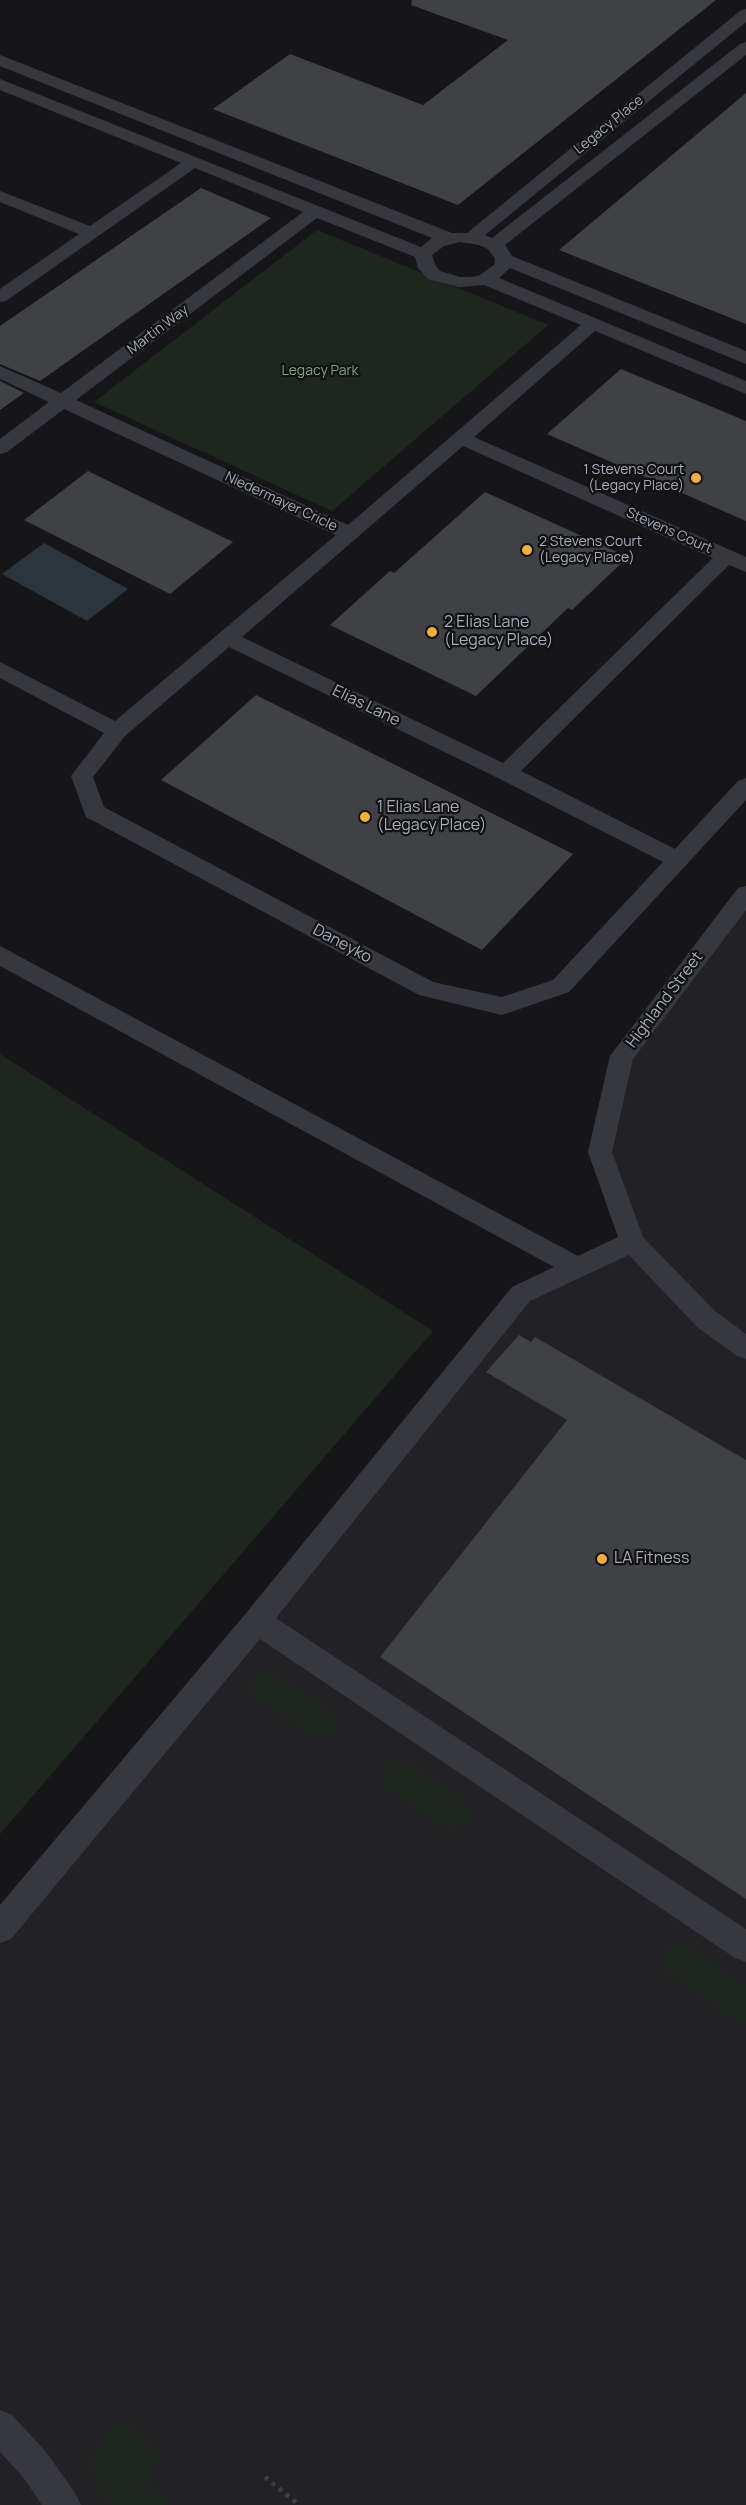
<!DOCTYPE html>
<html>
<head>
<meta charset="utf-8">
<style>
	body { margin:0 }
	canvas { display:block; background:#161618 }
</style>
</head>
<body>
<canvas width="746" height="2505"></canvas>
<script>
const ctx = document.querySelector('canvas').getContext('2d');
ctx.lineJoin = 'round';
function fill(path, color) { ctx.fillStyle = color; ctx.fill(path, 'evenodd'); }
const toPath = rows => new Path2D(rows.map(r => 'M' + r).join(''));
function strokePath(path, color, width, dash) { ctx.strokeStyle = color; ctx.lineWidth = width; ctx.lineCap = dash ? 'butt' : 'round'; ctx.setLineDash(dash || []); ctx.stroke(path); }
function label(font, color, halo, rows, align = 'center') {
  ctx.font = font + ' Manrope,sans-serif'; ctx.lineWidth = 4.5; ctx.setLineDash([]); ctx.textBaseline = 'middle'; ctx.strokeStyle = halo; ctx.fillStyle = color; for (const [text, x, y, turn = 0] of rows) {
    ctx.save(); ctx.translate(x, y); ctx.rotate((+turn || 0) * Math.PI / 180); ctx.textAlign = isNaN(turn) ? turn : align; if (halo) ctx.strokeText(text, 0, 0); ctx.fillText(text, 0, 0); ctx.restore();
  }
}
fill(toPath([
	[746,894,746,2505,0,2505,0,1928,521,1294,632,1242,600,1152,622,1056]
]), '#222225');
fill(toPath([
	[317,230,548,325,332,511,94,402],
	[0,1054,433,1331,0,1834],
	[264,1672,276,1673,330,1710,337,1720,334,1730,323,1737,312,1736,258,1698,253,1694,253,1684,256,1678],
	[394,1760,406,1762,463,1800,470,1810,467,1821,457,1828,445,1827,388,1788,384,1783,383,1773,385,1767],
	[680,1943,686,1945,746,1987,746,2023,737,2021,664,1969,665,1952,674,1944],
	[122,2425,133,2429,160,2454,144,2480,169,2505,112,2505,98,2487,92,2468,95,2449,111,2427]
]), '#1e261f');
fill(toPath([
	[44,543,128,589,87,621,2,574]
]), '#2c353c');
fill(toPath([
	[412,0,716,0,458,205,213,109,290,54,423,105,508,40,411,5],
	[746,93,746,324,559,250],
	[201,188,271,218,40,381,0,364,0,326],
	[621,369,746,421,746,521,547,434],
	[0,381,24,393,0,410],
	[88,471,233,542,170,594,24,520],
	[485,492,628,557,572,610,568,608,476,696,330,625,390,571,394,573],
	[256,695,573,854,482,950,161,780],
	[519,1335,531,1342,535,1337,746,1460,746,1899,380,1657,567,1420,486,1372]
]), '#404145');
strokePath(toPath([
	[265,2477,299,2505]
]), '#3d3f44', 4.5, [4, 5]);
fill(toPath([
	[746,9,746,22,485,235,492,238,740,44,746,42,746,55,505,245,512,256,746,351,746,364,510,268,499,278,746,381,746,394,595,331,474,437,746,557,746,572,729,565,521,771,675,849,738,781,746,778,746,800,569,992,502,1015,419,995,86,817,71,776,104,733,0,678,0,662,115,721,336,535,64,409,7,452,0,454,0,439,49,402,0,379,0,366,61,393,303,212,195,168,6,301,0,302,0,289,79,234,0,202,0,191,90,226,181,163,0,90,0,79,421,247,432,238,0,66,0,55,452,233,467,233,740,11,746,9],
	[317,218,415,257,418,268,428,279,459,287,484,285,581,325,348,525,76,400,317,218],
	[460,242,479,245,488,249,495,259,494,265,480,275,473,277,460,277,440,271,436,266,432,255,444,246,460,242],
	[463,446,713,558,503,763,242,637,463,446],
	[229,647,498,778,663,862,553,980,502,997,433,982,104,807,93,777,125,736,229,647],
	[746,886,746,910,633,1059,612,1152,643,1237,715,1311,746,1334,746,1359,737,1356,697,1327,629,1255,530,1301,276,1618,746,1929,746,1962,735,1958,260,1639,11,1939,0,1943,0,1905,247,1612,512,1287,554,1267,0,966,0,946,578,1256,618,1237,588,1152,610,1056,738,888,746,886],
	[0,2410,12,2415,47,2453,75,2493,81,2505,42,2505,23,2477,0,2452,0,2410]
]), '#37383d');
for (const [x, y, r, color] of [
	[696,478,6,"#f2b134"],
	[527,550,6,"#f2b134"],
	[432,632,6,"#f2b134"],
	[365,817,6,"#f2b134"],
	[602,1559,6,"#f2b134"]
]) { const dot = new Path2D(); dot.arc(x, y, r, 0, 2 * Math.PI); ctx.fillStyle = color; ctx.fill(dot); strokePath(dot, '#111113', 2); }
label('14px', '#a8adb8', '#111113', [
	["Legacy Place",609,125,-39],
	["Martin Way",158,330,-37],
	["Niedermayer Cricle",281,502,25],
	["Stevens Court",669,531,24]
]);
label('14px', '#7fa381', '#111113', [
	["Legacy Park",320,371]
]);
label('14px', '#a8adb8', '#111113', [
	["1 Stevens Court",684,470],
	["(Legacy Place)",684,486],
	["2 Stevens Court",539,542,"left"],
	["(Legacy Place)",539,558,"left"]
], 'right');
label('16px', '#a8adb8', '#111113', [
	["2 Elias Lane",444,623],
	["(Legacy Place)",444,641],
	["1 Elias Lane",377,808],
	["(Legacy Place)",377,826],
	["LA Fitness",614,1559]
], 'left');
label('16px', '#a8adb8', '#111113', [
	["Elias Lane",366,706,26],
	["Daneyko",342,944,28],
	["Highland Street",665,1000,-53]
]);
</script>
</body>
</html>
